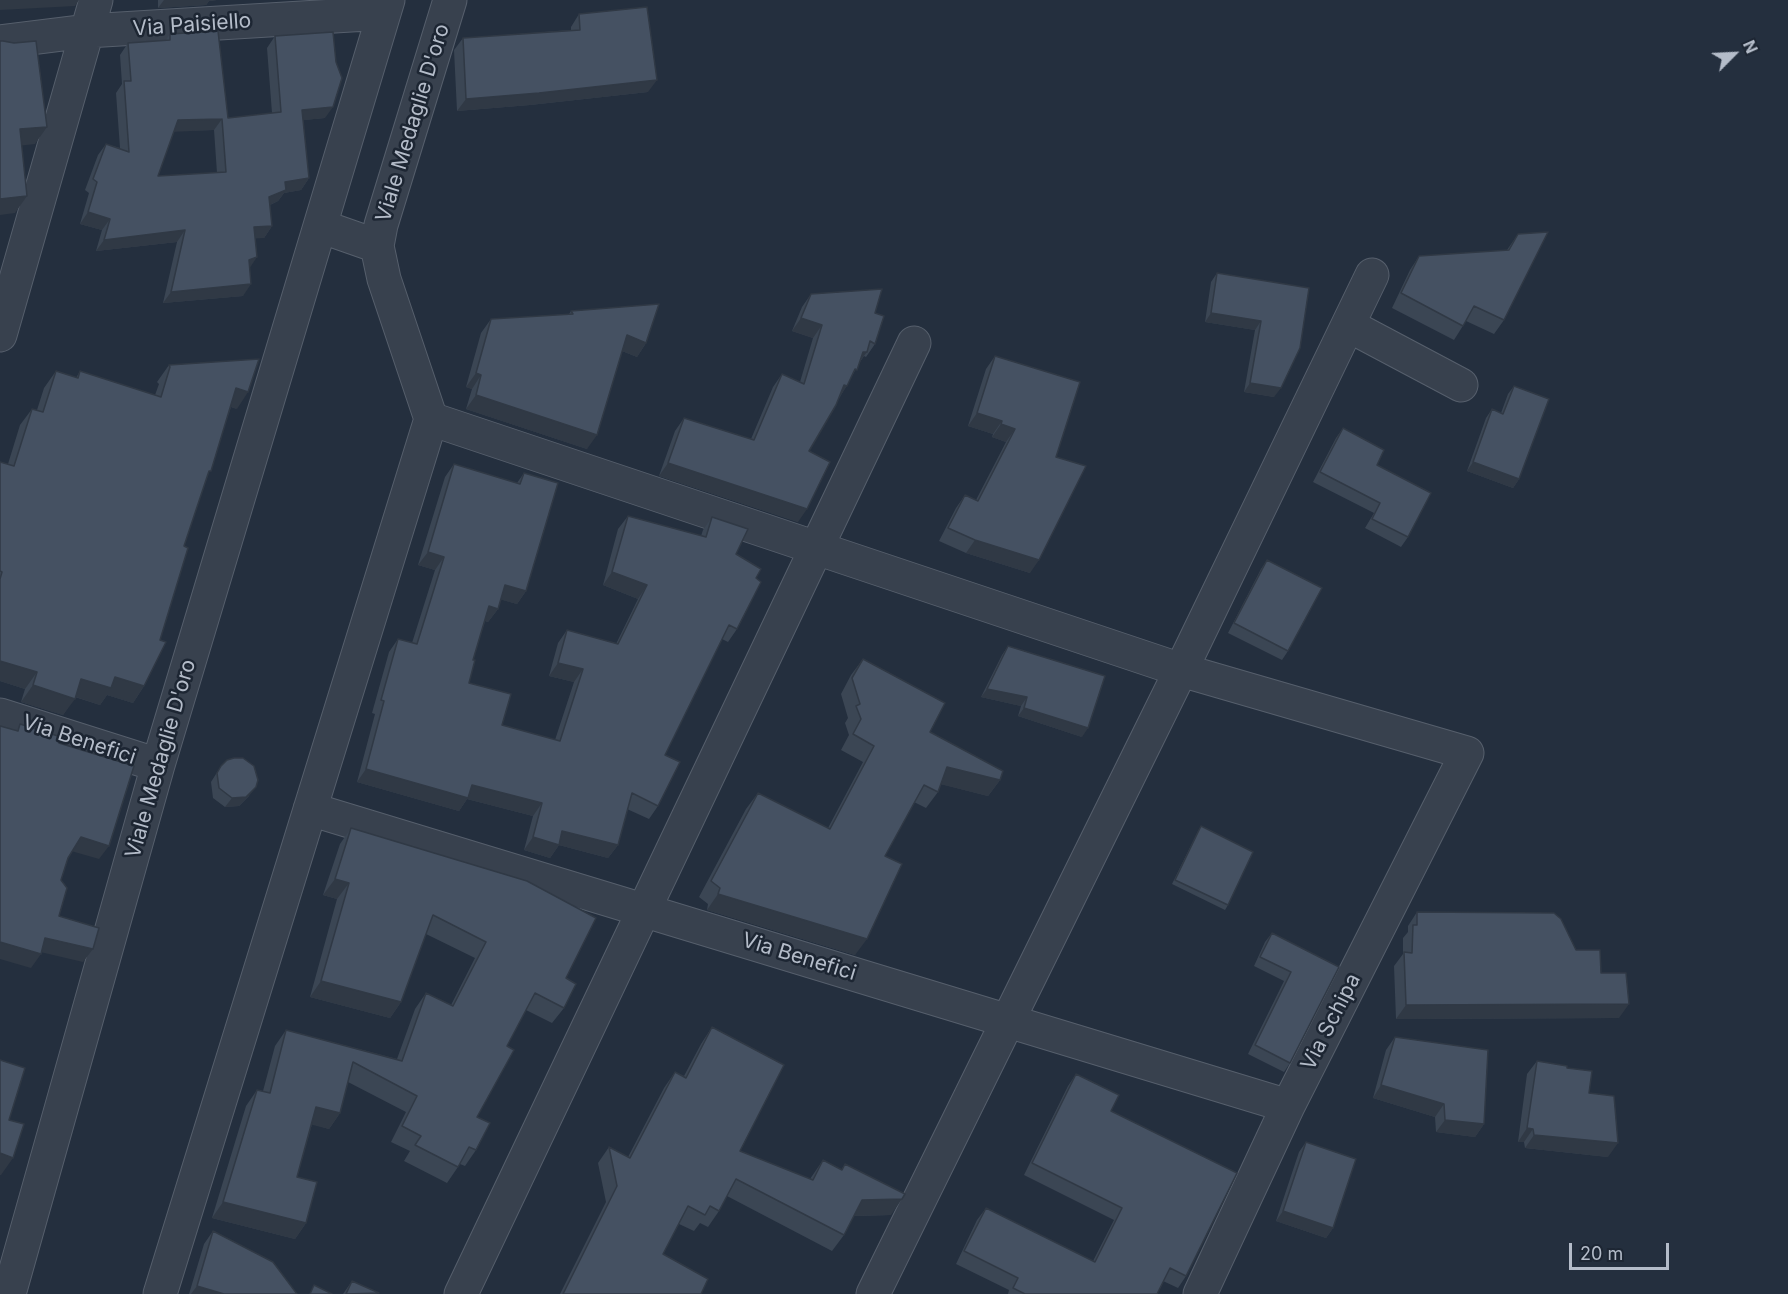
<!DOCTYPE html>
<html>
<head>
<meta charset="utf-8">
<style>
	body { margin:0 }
	#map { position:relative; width:1788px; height:1294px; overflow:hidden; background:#242f3e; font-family:Inter,sans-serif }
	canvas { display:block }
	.north { position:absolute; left:1704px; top:24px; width:60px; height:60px; -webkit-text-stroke:4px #1d2633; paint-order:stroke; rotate:66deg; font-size:16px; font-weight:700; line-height:24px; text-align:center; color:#b4bcc9 }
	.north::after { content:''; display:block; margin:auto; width:21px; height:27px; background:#b4bcc9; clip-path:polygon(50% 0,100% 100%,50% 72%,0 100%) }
	.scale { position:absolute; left:1569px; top:1243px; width:100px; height:27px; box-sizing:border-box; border:3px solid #b4bcc9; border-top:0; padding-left:8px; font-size:18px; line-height:21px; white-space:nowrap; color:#b4bcc9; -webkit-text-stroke:4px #1d2633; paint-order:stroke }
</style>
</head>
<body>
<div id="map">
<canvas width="1788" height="1294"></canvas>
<div class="north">N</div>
<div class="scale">20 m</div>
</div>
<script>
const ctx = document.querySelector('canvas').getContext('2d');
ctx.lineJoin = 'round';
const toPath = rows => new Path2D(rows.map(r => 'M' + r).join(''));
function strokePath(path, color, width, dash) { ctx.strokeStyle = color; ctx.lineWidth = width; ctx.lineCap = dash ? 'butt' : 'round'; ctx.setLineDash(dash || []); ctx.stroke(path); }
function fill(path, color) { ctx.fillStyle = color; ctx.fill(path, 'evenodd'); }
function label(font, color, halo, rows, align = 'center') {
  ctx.font = font + ' Inter,sans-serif'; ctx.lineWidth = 5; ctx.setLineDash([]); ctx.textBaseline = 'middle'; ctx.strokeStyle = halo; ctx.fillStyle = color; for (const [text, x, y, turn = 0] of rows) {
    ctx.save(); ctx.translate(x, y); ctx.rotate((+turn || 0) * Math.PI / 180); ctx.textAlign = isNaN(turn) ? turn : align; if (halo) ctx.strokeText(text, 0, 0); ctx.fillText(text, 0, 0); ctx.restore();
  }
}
const minor = toPath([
	[0,42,87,31,384,13],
	[377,246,320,226,388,0],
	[1348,325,1461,385],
	[0,335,96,0],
	[431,419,1181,670,1467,753,1288,1106,1200,1294],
	[0,715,158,765],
	[310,809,1288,1106],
	[9,1294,158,765,320,226],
	[160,1294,431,419,384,279,377,246,381,225,450,0],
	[461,1294,914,343],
	[873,1294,1181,670,1372,275]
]);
strokePath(minor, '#565f6c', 35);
strokePath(minor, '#38414e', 33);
fill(toPath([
	[158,0,217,0,209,1,206,5,158,8],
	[579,14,648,92,530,105,457,111,454,50,463,38,571,30,571,27],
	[170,34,228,118,272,113,267,48,275,36,325,118,303,120,309,178,301,190,284,193,278,201,270,205,272,226,264,238,255,238,243,296,163,303,177,242,96,251,102,230,80,224,89,193,85,190,98,155,106,144,120,148,116,93,122,84,120,55,128,43,165,41],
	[214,130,217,173,158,176,174,131],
	[1518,234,1504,320,1494,334,1466,321,1454,340,1392,308,1410,270,1419,256,1507,250],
	[1217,273,1309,288,1274,397,1244,392,1255,330,1205,322,1211,282],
	[811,294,875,313,875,344,866,357,864,356,860,362,809,451,798,522,659,476,675,431,684,418,751,439,773,387,782,374,800,382,813,338,792,331,802,307],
	[571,311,646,343,637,357,622,351,587,449,466,409,472,389,466,387,481,333,491,319,569,314],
	[995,356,1056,457,1030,573,966,553,939,541,956,508,965,495,976,500,1006,442,992,437,993,434,968,426,986,369],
	[169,365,237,409,231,407,207,478,184,546,144,686,133,703,107,695,100,705,75,697,63,715,21,702,25,689,0,681,0,462,8,464,20,425,32,409,37,410,44,388,56,371,76,378,80,371,155,395,159,384,157,382],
	[1514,386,1519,479,1513,488,1467,471,1486,418,1492,409,1501,413,1508,394],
	[1343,428,1377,465,1408,537,1401,547,1365,528,1374,513,1313,482,1336,438],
	[454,464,517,483,524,473,526,591,517,604,500,599,498,609,488,622,485,621,473,660,469,683,502,725,555,740,574,682,549,676,558,643,567,630,616,644,638,599,603,585,618,529,628,516,701,536,703,530,712,517,736,554,756,578,737,629,728,642,722,639,665,755,658,806,649,819,627,809,618,845,608,858,559,845,550,858,524,850,533,816,467,799,459,811,357,782,375,714,372,713,389,652,398,639,412,643,435,570,418,565,445,477],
	[1267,560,1288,651,1282,660,1228,633,1261,569],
	[1008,646,1082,737,1018,716,1021,706,981,697,1002,655],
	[863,659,930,732,1000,780,988,796,941,784,938,792,926,808,914,802,885,856,855,955,707,910,708,904,699,897,746,809,758,793,828,828,863,762,841,750,849,735,845,723,848,718,841,694,851,675],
	[221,766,249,796,239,806,225,807,213,798,211,782],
	[1201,826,1228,905,1225,910,1172,884,1198,831],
	[351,828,566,978,564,1008,552,1023,526,1010,507,1046,477,1117,476,1150,465,1166,460,1164,447,1183,404,1161,410,1151,391,1142,406,1112,348,1082,340,1113,329,1129,312,1124,297,1177,306,1223,295,1239,212,1218,246,1106,257,1090,263,1091,275,1046,286,1030,397,1059,415,1009,426,993,451,1005,475,958,426,934,401,1002,390,1018,310,997,337,899,323,895,340,844],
	[1417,912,1576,950,1601,973,1619,1018,1396,1019,1394,966,1403,954,1403,938,1408,932,1408,926],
	[1272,933,1339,967,1290,1063,1284,1072,1248,1054,1284,981,1254,966,1265,942],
	[712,1027,740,1151,810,1179,823,1160,841,1170,845,1164,891,1215,854,1216,844,1235,832,1251,727,1196,719,1211,708,1227,700,1223,694,1231,679,1224,663,1254,701,1294,560,1294,606,1202,598,1163,609,1147,628,1157,664,1088,675,1072,684,1076,701,1044],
	[1395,1037,1484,1124,1475,1137,1436,1132,1435,1117,1373,1098,1386,1050],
	[1537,1061,1567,1068,1608,1157,1525,1148,1524,1142,1518,1142,1527,1074],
	[1076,1074,1111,1111,1186,1276,1178,1288,1163,1281,1157,1294,1008,1294,1009,1290,956,1264,977,1220,986,1208,1093,1261,1114,1220,1024,1175,1068,1086],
	[1306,1142,1333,1228,1326,1238,1276,1221,1299,1152],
	[213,1231,297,1294,189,1294,204,1244],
	[352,1281,378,1294,343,1294]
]), '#3b4654');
fill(toPath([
	[0,0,79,0,75,6,0,10],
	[164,0,217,0,209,1,206,5,158,8],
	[657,80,648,92,530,105,457,111,466,99],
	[333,107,325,118,294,121,302,110],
	[222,119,214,130,170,132,178,120],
	[47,127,35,144,8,147,20,129],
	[309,178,301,190,284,193,278,201,261,209,269,197,285,182],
	[27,196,15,213,0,215,0,199],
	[88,212,110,219,102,230,80,224],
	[272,226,264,238,246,239,254,227],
	[185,230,177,242,96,251,104,240],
	[257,257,249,269,249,260],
	[251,284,243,296,163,303,171,292],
	[1211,313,1261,321,1255,330,1205,322],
	[801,318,822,325,813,338,792,331],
	[627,335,646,343,637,357,617,349],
	[863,352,867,352,857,365],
	[476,373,481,375,472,389,466,387],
	[1250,383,1281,388,1274,397,1244,392],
	[844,385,847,386,838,399],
	[236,388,248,392,237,409,225,405],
	[476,395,597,435,587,449,466,409],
	[977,413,1002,421,993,434,968,426],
	[1001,424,1015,429,1006,442,992,437],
	[1473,462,1519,479,1513,488,1467,471],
	[668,463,807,509,798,522,659,476],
	[975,540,1039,560,1030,573,966,553],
	[428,552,444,557,435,570,418,565],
	[612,572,647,585,638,599,603,585],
	[505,585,526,591,517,604,495,598],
	[489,606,498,609,488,622,480,619],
	[0,661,37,672,25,689,0,681],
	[558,663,583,669,574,682,549,676],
	[115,677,144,686,133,703,107,695,100,705,70,695,81,679],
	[33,685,75,699,63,715,21,702],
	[987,689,1027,697,1021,706,981,697],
	[1024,708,1088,728,1082,737,1018,716],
	[947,767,1000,780,988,796,936,783],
	[366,769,472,785,542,803,533,816,467,799,459,811,357,782],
	[256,787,249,796,239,806,225,807,232,798],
	[562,831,618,845,608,858,559,845,550,858,524,850,533,837],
	[81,837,109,846,99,859,71,851],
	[335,879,349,883,337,899,323,895],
	[718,894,867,939,855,955,707,910],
	[45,938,93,949,83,962,36,951],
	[0,942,41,954,31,968,0,959],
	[321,981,401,1002,390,1018,310,997],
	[1629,1004,1619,1018,1396,1019,1406,1005],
	[1381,1085,1444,1104,1435,1117,1373,1098],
	[316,1107,340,1113,329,1129,305,1123],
	[1445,1120,1484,1124,1475,1137,1436,1132],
	[1527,1128,1533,1129,1524,1142,1518,1142],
	[1534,1135,1618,1143,1608,1157,1525,1148],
	[0,1153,13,1158,1,1175,0,1175],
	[902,1199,891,1215,850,1216,862,1200],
	[223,1202,306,1223,295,1239,212,1218],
	[1283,1211,1333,1228,1326,1238,1276,1221],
	[197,1286,224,1294,191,1294]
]), '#303945');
const building = toPath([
	[647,7,657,80,539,93,466,99,463,38,580,30,579,14,647,7],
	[218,31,228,118,281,112,275,36,333,32,336,62,342,78,333,107,302,110,309,178,285,182,286,190,269,197,272,226,254,227,257,257,249,260,251,284,171,292,185,230,104,240,110,219,88,212,97,182,93,179,106,144,129,152,124,81,131,81,128,43,170,40,170,34,218,31],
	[222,119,226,172,158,176,178,120,222,119],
	[0,41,3,41,14,43,36,41,47,127,20,129,27,196,0,199,0,41],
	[1548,232,1504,320,1474,306,1463,326,1401,293,1419,256,1509,250,1518,234,1548,232],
	[1217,273,1309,288,1300,348,1281,388,1250,383,1261,321,1211,313,1217,273],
	[882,289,875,313,884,316,875,344,870,341,867,352,863,352,857,370,855,369,847,386,844,385,836,405,809,451,830,462,807,509,668,463,684,418,754,440,782,374,804,384,822,325,801,318,811,294,882,289],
	[659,304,646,343,627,335,597,435,476,395,481,375,476,373,491,319,573,314,571,311,659,304],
	[995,356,1080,382,1056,457,1086,466,1039,560,975,540,948,528,965,495,978,501,1015,429,1001,424,1002,421,977,413,995,356],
	[259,359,248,392,236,388,211,471,209,471,184,546,188,548,160,640,166,642,144,686,115,677,111,688,81,679,75,699,33,685,37,672,0,661,0,579,2,572,0,571,0,462,14,466,32,409,43,412,56,371,78,378,80,371,161,397,170,367,169,365,259,359],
	[1514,386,1549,399,1519,479,1473,462,1492,409,1503,414,1514,386],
	[1343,428,1384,450,1377,465,1431,493,1408,537,1372,519,1380,503,1320,472,1343,428],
	[454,464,520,484,524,473,558,483,526,591,505,585,498,609,489,606,473,660,475,660,469,683,511,694,502,725,560,741,583,669,558,663,567,630,618,644,647,585,612,572,628,516,706,537,712,517,748,529,736,554,761,569,756,578,761,582,737,629,729,625,665,755,680,762,658,806,632,793,618,845,562,831,559,845,533,837,542,803,472,785,468,798,366,769,384,701,381,700,398,639,417,644,444,557,428,552,454,464],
	[1267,560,1322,588,1288,651,1234,623,1267,560],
	[1008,646,1105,676,1088,728,1024,708,1027,697,987,689,1008,646],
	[863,659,945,703,930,732,1003,771,1000,780,947,767,938,792,924,785,885,856,902,864,867,939,718,894,720,888,711,881,758,793,830,829,874,746,853,734,861,719,856,706,860,704,852,678,863,659],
	[20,724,61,737,59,743,134,766,109,846,81,837,68,858,61,880,67,888,59,916,99,928,93,949,45,938,41,954,0,942,0,726,18,731,20,724],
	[234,758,243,758,254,766,258,780,256,787,246,797,232,798,219,788,217,773,221,766,227,760,234,758],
	[1201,826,1253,852,1228,905,1175,880,1201,826],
	[351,828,527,881,596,918,566,978,576,984,564,1008,535,993,507,1046,514,1050,477,1117,490,1123,476,1150,469,1147,458,1167,415,1145,421,1136,402,1126,417,1096,353,1062,340,1113,316,1107,297,1177,317,1182,306,1223,223,1202,257,1090,270,1093,286,1030,402,1061,426,993,453,1006,486,942,433,915,401,1002,321,981,349,883,335,879,351,828],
	[1417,912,1554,913,1561,919,1576,950,1600,950,1601,973,1626,973,1629,1004,1406,1005,1404,952,1412,953,1413,925,1417,925,1417,912],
	[1272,933,1339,967,1290,1063,1255,1045,1291,972,1260,957,1272,933],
	[712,1027,784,1065,740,1151,813,1180,823,1160,842,1170,845,1164,905,1194,902,1199,862,1200,844,1235,736,1179,719,1211,710,1206,705,1215,688,1206,663,1254,708,1279,701,1294,563,1294,617,1186,609,1147,630,1158,675,1072,686,1078,712,1027],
	[1395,1037,1488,1050,1484,1124,1445,1120,1444,1104,1381,1085,1395,1037],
	[0,1060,25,1068,9,1120,24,1124,13,1158,0,1153,0,1060],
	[1537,1061,1567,1066,1567,1068,1592,1071,1589,1093,1614,1096,1618,1143,1534,1135,1533,1129,1527,1128,1537,1061],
	[1076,1074,1119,1095,1111,1111,1237,1173,1186,1276,1170,1268,1157,1294,1025,1294,1013,1288,1018,1278,964,1251,986,1208,1095,1262,1122,1208,1032,1163,1076,1074],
	[1306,1142,1356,1159,1333,1228,1283,1211,1306,1142],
	[213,1231,273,1262,297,1294,224,1294,197,1286,213,1231],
	[352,1281,379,1293,346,1294,352,1281],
	[314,1285,332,1294,310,1294,314,1285]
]);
fill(building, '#455162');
strokePath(building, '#303945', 1.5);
label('21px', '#b4bcc9', '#1d2633', [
	["Via Paisiello",192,25,-4],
	["Viale Medaglie D'oro",413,123,-73],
	["Via Benefici",79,740,18],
	["Viale Medaglie D'oro",161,759,-74],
	["Via Benefici",799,957,17],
	["Via Schipa",1331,1022,-63]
]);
</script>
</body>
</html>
